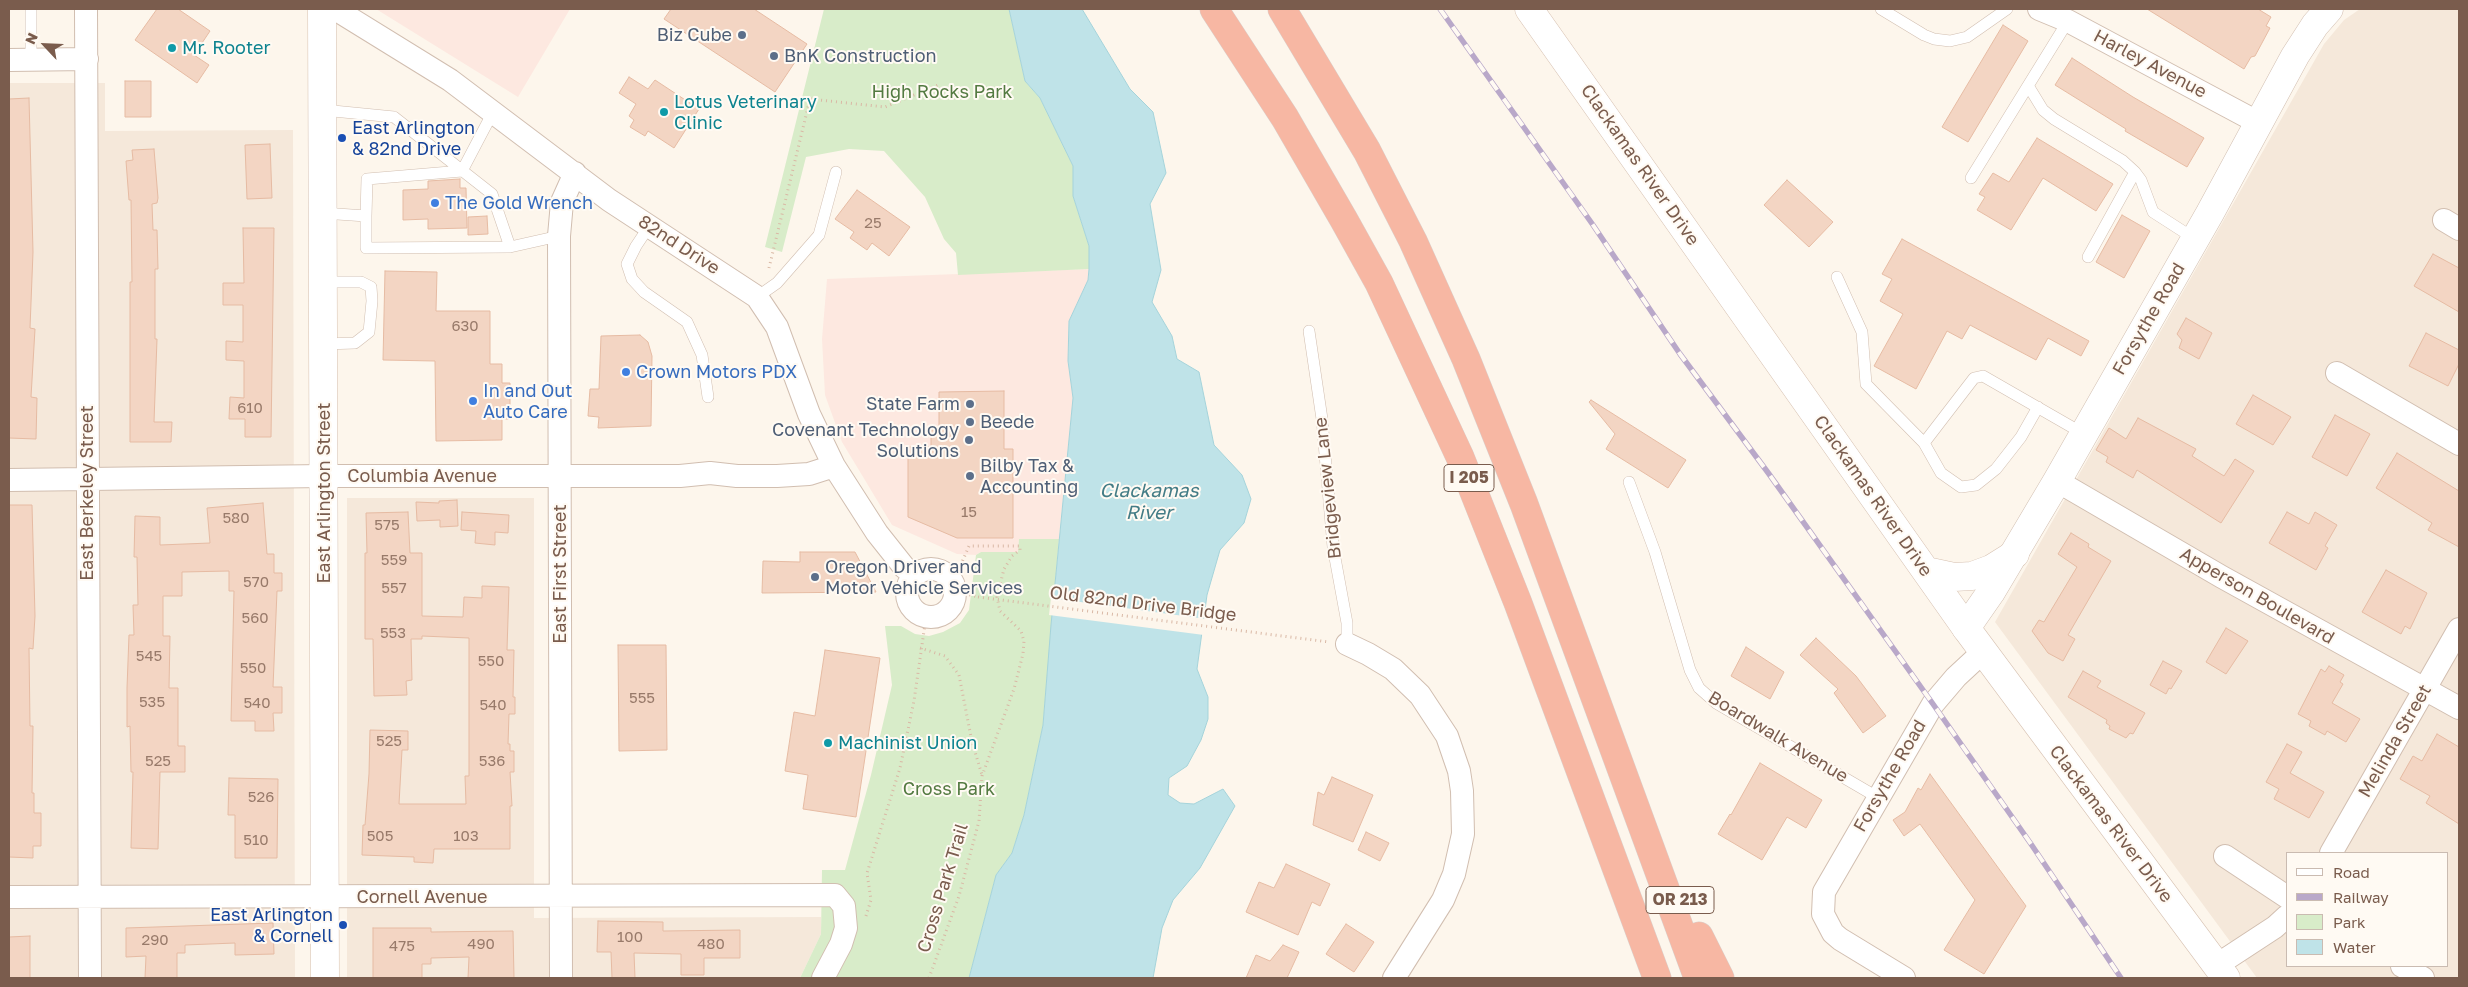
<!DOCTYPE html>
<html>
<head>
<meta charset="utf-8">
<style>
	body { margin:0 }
	#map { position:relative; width:2468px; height:987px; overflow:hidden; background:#fdf6ec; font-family:"Golos Text",sans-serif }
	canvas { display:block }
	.frame { position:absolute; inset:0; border:10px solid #7a5c4d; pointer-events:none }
	.legend { position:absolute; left:2286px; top:852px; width:162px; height:115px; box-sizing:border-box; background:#fffaf3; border:1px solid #cabbb1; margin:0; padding:6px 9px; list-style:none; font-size:15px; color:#7a5c4d }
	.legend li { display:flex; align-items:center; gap:10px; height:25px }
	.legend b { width:25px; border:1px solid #cabbb1 }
	.north { position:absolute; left:20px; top:20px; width:50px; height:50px; -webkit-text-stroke:4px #fffaf3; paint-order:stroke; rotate:295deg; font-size:14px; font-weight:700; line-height:20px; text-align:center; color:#7a5c4d }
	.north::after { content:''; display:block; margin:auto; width:18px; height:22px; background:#7a5c4d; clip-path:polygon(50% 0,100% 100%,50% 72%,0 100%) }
</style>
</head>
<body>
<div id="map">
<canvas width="2468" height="987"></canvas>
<div class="frame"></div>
<ul class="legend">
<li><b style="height:6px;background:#fff"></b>Road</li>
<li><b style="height:6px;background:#b9a8c9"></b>Railway</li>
<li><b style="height:14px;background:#d8ecc9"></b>Park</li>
<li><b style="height:14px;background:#bfe3e8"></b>Water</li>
</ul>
<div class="north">N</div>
</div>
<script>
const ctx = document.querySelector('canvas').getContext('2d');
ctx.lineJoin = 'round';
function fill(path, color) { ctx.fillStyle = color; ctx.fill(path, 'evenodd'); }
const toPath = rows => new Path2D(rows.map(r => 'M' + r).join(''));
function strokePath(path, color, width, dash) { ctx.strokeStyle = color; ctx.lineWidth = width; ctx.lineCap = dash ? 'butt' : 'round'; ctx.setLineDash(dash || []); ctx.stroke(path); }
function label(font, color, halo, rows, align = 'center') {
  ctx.font = font + ' "Golos Text",sans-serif'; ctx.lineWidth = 4; ctx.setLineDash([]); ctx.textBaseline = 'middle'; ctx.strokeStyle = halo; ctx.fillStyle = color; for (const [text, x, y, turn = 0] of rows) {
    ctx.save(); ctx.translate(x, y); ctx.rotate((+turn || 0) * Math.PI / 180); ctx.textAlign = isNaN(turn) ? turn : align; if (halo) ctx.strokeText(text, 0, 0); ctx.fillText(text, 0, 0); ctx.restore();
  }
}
fill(toPath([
	[2360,9,2459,9,2459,978,2257,978,1995,622,2324,44,2344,20],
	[2287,853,2447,853,2447,966,2287,966],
	[9,83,105,83,105,131,293,130,295,978,9,978],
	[347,498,534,498,534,918,821,917,821,934,800,978,347,978]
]), '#f5e8da');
fill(toPath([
	[376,9,570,9,518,97],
	[1089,269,1088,280,1069,321,1068,361,1073,398,1059,539,1019,539,1018,552,981,552,976,555,957,554,892,525,842,442,825,395,822,339,827,279]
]), '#fde8e0');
fill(toPath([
	[824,9,1009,9,1025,81,1040,98,1073,166,1073,196,1089,246,1089,269,958,275,956,253,944,239,925,197,884,151,849,149,806,157,782,252,765,247],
	[1019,539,1059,539,1043,725,1024,815,1012,853,996,875,969,978,800,978,821,934,822,870,845,870,871,775,892,685,885,626,901,626,915,634,929,636,943,632,960,623,969,610,976,555,981,552,1018,552]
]), '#d8ecc9');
const water = toPath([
	[1009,9,1082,9,1130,89,1153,112,1166,173,1150,204,1161,270,1152,302,1172,336,1177,359,1199,372,1214,445,1242,475,1251,499,1244,523,1220,550,1207,595,1197,669,1208,697,1208,719,1201,740,1187,766,1169,778,1168,795,1180,803,1194,804,1223,789,1235,806,1200,868,1173,900,1162,928,1153,978,969,978,996,875,1012,853,1024,815,1043,725,1051,625,1073,398,1068,361,1069,321,1088,280,1089,269,1089,246,1073,196,1073,166,1040,98,1025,81,1009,9]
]);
fill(water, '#bfe3e8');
strokePath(water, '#a5d3da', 1);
fill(toPath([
	[1051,598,1206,619,1204,635,1049,615]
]), '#fdf6ec');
const building = toPath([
	[157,9,178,9,210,31,194,55,209,65,197,83,135,40,157,9],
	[671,9,754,9,807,44,775,92,664,19,671,9],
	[2147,9,2258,9,2271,17,2266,26,2270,28,2255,56,2251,57,2244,69,2147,9],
	[2003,25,2028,41,1968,142,1942,127,2003,25],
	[2072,58,2133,97,2204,138,2187,167,2125,131,2126,129,2055,85,2072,58],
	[629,77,648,89,655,80,699,109,674,148,648,131,645,136,630,127,634,120,629,116,636,104,619,93,629,77],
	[125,81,151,81,151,117,125,117,125,81],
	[29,98,33,252,30,328,35,329,31,397,37,398,36,439,9,438,9,99,29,98],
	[2037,138,2113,184,2096,211,2043,178,2011,230,1977,210,1985,197,1979,194,1993,173,2009,182,2037,138],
	[270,144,272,198,247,199,245,145,270,144],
	[154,149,158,198,157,203,152,204,153,230,157,230,158,269,155,269,155,339,157,339,154,422,172,422,171,442,130,442,130,282,132,282,131,200,129,200,126,161,133,160,132,150,154,149],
	[460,179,460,188,466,188,467,228,428,229,428,219,403,220,403,190,428,189,428,181,460,179],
	[1787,180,1833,222,1809,247,1764,205,1787,180],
	[857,190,910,227,889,256,872,243,867,250,850,238,854,232,835,219,857,190],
	[2122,215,2150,231,2124,278,2096,262,2122,215],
	[487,216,488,234,468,235,468,217,487,216],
	[243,228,274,228,271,437,245,437,245,419,229,419,230,397,244,398,244,361,226,360,226,341,243,342,243,305,223,305,223,283,244,283,243,228],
	[1902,239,2089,341,2081,356,2048,338,2036,360,1970,325,1962,339,1947,331,1916,389,1874,366,1903,314,1880,301,1892,279,1882,274,1902,239],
	[2433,254,2459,268,2459,312,2414,286,2433,254],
	[385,271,437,272,436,311,490,311,490,364,502,364,502,383,510,383,510,419,502,419,502,440,436,441,435,361,383,360,385,271],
	[2186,318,2212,333,2199,359,2179,348,2182,340,2177,334,2186,318],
	[2426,333,2459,350,2459,364,2448,386,2409,366,2426,333],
	[640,335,648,342,652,356,651,426,598,428,599,417,588,416,590,389,599,389,601,336,640,335],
	[1004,391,1004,449,1013,449,1013,538,957,538,908,517,908,447,931,447,931,430,939,430,939,392,1004,391],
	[2253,395,2291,417,2273,445,2236,424,2253,395],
	[1591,400,1686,460,1668,488,1606,449,1615,434,1589,402,1591,400],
	[2335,415,2370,434,2347,476,2312,457,2335,415],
	[2138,418,2196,449,2192,456,2224,476,2235,459,2254,471,2221,523,2137,470,2133,478,2106,462,2108,457,2096,450,2109,428,2126,439,2138,418],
	[2397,453,2459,491,2459,547,2428,530,2432,523,2376,488,2397,453],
	[457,500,458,526,440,527,440,520,417,521,416,502,439,503,439,501,457,500],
	[263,503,267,554,274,554,274,573,282,573,282,591,277,591,273,687,282,687,282,713,273,713,274,731,255,731,255,721,231,721,234,591,229,591,229,571,182,572,182,596,163,596,163,636,170,636,169,688,178,688,178,746,185,746,185,772,160,772,158,849,131,848,133,772,131,772,130,726,127,727,127,688,129,635,134,635,133,605,138,605,137,557,134,557,135,516,160,517,160,545,210,543,207,508,263,503],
	[9,505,32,505,35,616,33,649,29,648,30,726,33,726,32,793,34,793,34,813,41,813,41,846,33,846,33,858,9,857,9,505],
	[408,512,410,553,422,553,422,616,463,617,464,597,482,598,482,586,509,587,507,650,514,650,513,697,515,697,515,714,509,714,508,744,510,744,510,751,514,751,514,772,510,772,512,806,510,806,510,849,434,849,433,863,414,862,414,857,362,855,363,825,365,825,369,774,370,730,408,731,408,750,402,750,399,804,466,804,465,776,469,776,469,638,422,636,422,639,411,639,412,680,406,681,407,695,374,696,373,639,365,639,365,553,367,553,366,513,408,512],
	[462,512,509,515,508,533,495,532,495,545,475,543,476,531,461,530,462,512],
	[2287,512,2309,524,2315,512,2337,525,2325,546,2328,548,2316,570,2269,543,2287,512],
	[2071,533,2089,544,2088,547,2111,561,2068,635,2075,639,2063,661,2048,653,2032,631,2039,620,2044,622,2077,567,2058,554,2071,533],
	[800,552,855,552,876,592,762,593,763,561,800,562,800,552],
	[2386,570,2427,593,2410,629,2405,626,2401,634,2362,612,2386,570],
	[2226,628,2248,641,2226,674,2206,662,2226,628],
	[1816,638,1856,676,1886,716,1863,733,1834,693,1838,689,1800,655,1816,638],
	[618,645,666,645,667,750,619,751,618,645],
	[1746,647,1784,672,1770,699,1731,676,1746,647],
	[825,650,880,658,856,817,803,809,808,775,785,771,794,712,815,716,825,650],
	[2163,661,2182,671,2171,689,2169,688,2166,694,2150,685,2163,661],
	[2329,666,2344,675,2340,682,2343,684,2332,703,2360,719,2346,742,2327,731,2325,735,2309,726,2311,721,2298,714,2321,669,2325,672,2329,666],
	[2083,671,2101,681,2097,687,2145,713,2133,734,2130,733,2126,738,2109,729,2110,726,2106,723,2107,720,2068,697,2083,671],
	[2437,734,2459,747,2459,824,2426,803,2430,796,2400,779,2413,756,2422,761,2437,734],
	[2287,744,2302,752,2290,773,2324,792,2309,818,2274,799,2279,789,2266,782,2287,744],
	[1760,763,1822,800,1806,828,1787,817,1762,860,1718,834,1730,814,1731,815,1760,763],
	[1930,774,2026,906,1984,974,1944,950,1975,900,1920,824,1904,836,1893,820,1905,812,1918,788,1921,790,1930,774],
	[1332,777,1373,795,1353,842,1313,825,1318,792,1324,795,1332,777],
	[229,778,278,779,277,858,235,858,235,815,228,815,229,778],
	[1366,832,1389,843,1380,861,1358,850,1366,832],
	[1286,864,1330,884,1320,906,1312,902,1298,935,1246,912,1259,882,1274,888,1286,864],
	[598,921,663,922,663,931,740,930,740,958,704,958,704,975,681,975,681,954,634,953,635,978,612,978,611,952,597,952,598,921],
	[273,923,274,954,235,955,235,943,185,945,185,953,177,953,177,978,145,978,146,956,126,957,126,928,273,923],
	[1346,924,1374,942,1354,972,1326,954,1346,924],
	[373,928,431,928,431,932,513,931,514,978,468,978,469,957,431,958,431,964,422,964,422,978,373,978,373,928],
	[30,936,30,978,9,978,9,937,30,936],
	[1283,945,1299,952,1287,978,1246,978,1256,955,1270,961,1283,945]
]);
fill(building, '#f3d5c3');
strokePath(building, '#e6bba3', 1);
const service = toPath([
	[31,9,31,59],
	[1881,9,1924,35,1934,39,1950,41,1967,37,2007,9],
	[2029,87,2043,110,2054,119,2123,161,2135,172,2088,257],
	[323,110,394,117,492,194,510,247],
	[2135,172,2141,180,2153,212,2195,239],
	[1971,178,2068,21],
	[323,213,366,216,366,248,510,247,559,236],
	[366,216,367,179,462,171,493,112],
	[650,225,636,246,627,264,632,279,644,292,687,322,702,355,708,397],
	[1837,277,1862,332,1866,384,1924,443,1974,378,1983,376,2084,434],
	[323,282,361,282,371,287,372,301,369,332,355,343,324,344],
	[757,297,777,283,819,235,836,172],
	[1309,331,1322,419,1333,547,1347,623,1347,644],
	[1924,443,1941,473,1961,487,1976,485,1996,469,2021,437,2038,407],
	[1629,482,1655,552,1690,670,1699,688,1716,703,1877,797]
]);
const minor = toPath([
	[86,9,90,978],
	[335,9,450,80,609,200,757,297,777,327,809,414,834,466,877,533,904,567,915,576],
	[2039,9,2068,21,2259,123],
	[9,60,87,59],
	[2444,220,2459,229],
	[2337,373,2459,444],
	[9,480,324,476,680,476,710,473,737,476,777,476,809,474,834,466],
	[2057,481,2222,577,2459,708],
	'907 593a24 24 0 1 1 48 0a24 24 0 1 1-48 0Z',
	[1347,644,1368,654,1393,669,1420,695,1447,736,1459,771,1462,791,1463,834,1454,874,1443,900,1394,978],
	[2331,853,2459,629],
	[2225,856,2287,897],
	[9,897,835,895,844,906,846,928,841,944,823,978],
	[2217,965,2275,927,2287,916],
	[2402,966,2423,978],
	[561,978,559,236,562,202,575,173],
	[1904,978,1840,939,1833,933,1823,914,1824,892,1933,704,1956,677,1983,652]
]);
const tertiary = toPath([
	[1966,628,1991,592,2057,481,2210,213,2295,56,2315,25,2329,9]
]);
const secondary = toPath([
	[322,9,325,978],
	[1529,9,1966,628,2226,978],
	[1926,571,1954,577,1972,576,1991,569,2015,554]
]);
const motorway = toPath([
	[1214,9,1285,118,1344,220,1379,283,1460,457,1518,603,1657,978],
	[1282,9,1367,151,1413,241,1466,359,1524,504,1698,978],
	[1699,936,1720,978]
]);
strokePath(service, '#d1beb0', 12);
strokePath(minor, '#d1beb0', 24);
strokePath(tertiary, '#d1beb0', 29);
strokePath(secondary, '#d6c0b0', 29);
strokePath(motorway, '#dad1cd', 29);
strokePath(toPath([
	[769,268,810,99,885,107,938,85],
	[955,591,978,597],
	[920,648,945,656,959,675,972,742,982,775],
	[866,916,871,900,867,873,900,768,914,701,926,617],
	[929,978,959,896,979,821,982,776,1014,689,1023,654,1024,641,1021,631,1000,611,997,597,1004,569,1012,556,1020,550,1020,546,969,546,953,583]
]), '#d9b8a5', 3, [1, 4]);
strokePath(service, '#fff', 11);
strokePath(minor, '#fff', 22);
strokePath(tertiary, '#fff', 28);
strokePath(secondary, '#fff', 28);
strokePath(motorway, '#f7b7a3', 28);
const rail = toPath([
	[1440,9,1593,225,1680,354,1769,474,1933,704,2031,844,2121,978]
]);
strokePath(rail, '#b9a8c9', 5.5);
strokePath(rail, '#fffaf3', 4, [11]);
strokePath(toPath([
	[978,597,1329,642]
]), '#d9b8a5', 3, [1, 4]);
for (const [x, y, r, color] of [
	[742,35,5,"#5c6f8a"],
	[172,48,5,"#0f9aa8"],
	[774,56,5,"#5c6f8a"],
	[664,112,5,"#0f9aa8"],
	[342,138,5,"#1a4fb4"],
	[435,203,5,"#3f7fe0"],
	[626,372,5,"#3f7fe0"],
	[473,401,5,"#3f7fe0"],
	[970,404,5,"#5c6f8a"],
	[970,422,5,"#5c6f8a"],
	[969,440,5,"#5c6f8a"],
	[970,476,5,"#5c6f8a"],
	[815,577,5,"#5c6f8a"],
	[828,743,5,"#0f9aa8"],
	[343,925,5,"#1a4fb4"]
]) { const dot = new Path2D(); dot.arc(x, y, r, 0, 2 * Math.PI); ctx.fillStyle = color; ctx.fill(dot); strokePath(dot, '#fffaf3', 2); }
label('15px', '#987a6a', null, [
	["25",873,223],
	["630",465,326],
	["610",250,408],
	["15",969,512],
	["580",236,518],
	["575",387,525],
	["559",394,560],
	["570",256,582],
	["557",394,588],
	["560",255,618],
	["553",393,633],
	["545",149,656],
	["550",491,661],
	["550",253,668],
	["555",642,698],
	["535",152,702],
	["540",257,703],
	["540",493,705],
	["525",389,741],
	["525",158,761],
	["536",492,761],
	["526",261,797],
	["505",380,836],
	["103",466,836],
	["510",256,840],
	["100",630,937],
	["290",155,940],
	["490",481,944],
	["480",711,944],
	["475",402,946]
]);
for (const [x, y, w] of [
	[1469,478,50],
	[1680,900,68]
]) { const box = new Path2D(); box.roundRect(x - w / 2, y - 13.5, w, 27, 4); ctx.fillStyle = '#fffaf3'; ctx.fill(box); strokePath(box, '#7a5c4d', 1); }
label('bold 16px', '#7a5c4d', null, [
	["I 205",1469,478],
	["OR 213",1680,900]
]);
label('18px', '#4e5e75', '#fffaf3', [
	["Biz Cube",732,35,"right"],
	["BnK Construction",784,56],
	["State Farm",960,404,"right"],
	["Beede",980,422],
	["Covenant Technology",959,430,"right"],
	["Solutions",959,451,"right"],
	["Bilby Tax &",980,466],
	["Accounting",980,487],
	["Oregon Driver and",825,567],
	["Motor Vehicle Services",825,588]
], 'left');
label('18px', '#0d838f', '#fffaf3', [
	["Mr. Rooter",182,48],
	["Lotus Veterinary",674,102],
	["Clinic",674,123],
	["Machinist Union",838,743]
], 'left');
label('18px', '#7a5c4d', '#fffaf3', [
	["Harley Avenue",2150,64,28],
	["Clackamas River Drive",1640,165,55],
	["82nd Drive",679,245,33],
	["Forsythe Road",2149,319,-60],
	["Columbia Avenue",422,476],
	["Bridgeview Lane",1328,488,-96],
	["East Berkeley Street",87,493,-90],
	["East Arlington Street",324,493,-90],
	["Clackamas River Drive",1873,496,55],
	["East First Street",560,574,-90],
	["Apperson Boulevard",2257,596,30],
	["Old 82nd Drive Bridge",1143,604,7],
	["Boardwalk Avenue",1778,737,31],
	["Melinda Street",2395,741,-60],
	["Forsythe Road",1890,776,-60],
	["Clackamas River Drive",2111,824,53],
	["Cross Park Trail",943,888,-73],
	["Cornell Avenue",422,897]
]);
label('18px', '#537a41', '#fffaf3', [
	["High Rocks Park",942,92],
	["Cross Park",949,789]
]);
label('18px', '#164399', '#fffaf3', [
	["East Arlington",352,128],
	["& 82nd Drive",352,149],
	["East Arlington",333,915,"right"],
	["& Cornell",333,936,"right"]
], 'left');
label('18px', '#366cbe', '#fffaf3', [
	["The Gold Wrench",445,203],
	["Crown Motors PDX",636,372],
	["In and Out",483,391],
	["Auto Care",483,412]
], 'left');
label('italic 19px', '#437c86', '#fffaf3', [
	["Clackamas",1149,491],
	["River",1149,513]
]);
</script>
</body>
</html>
